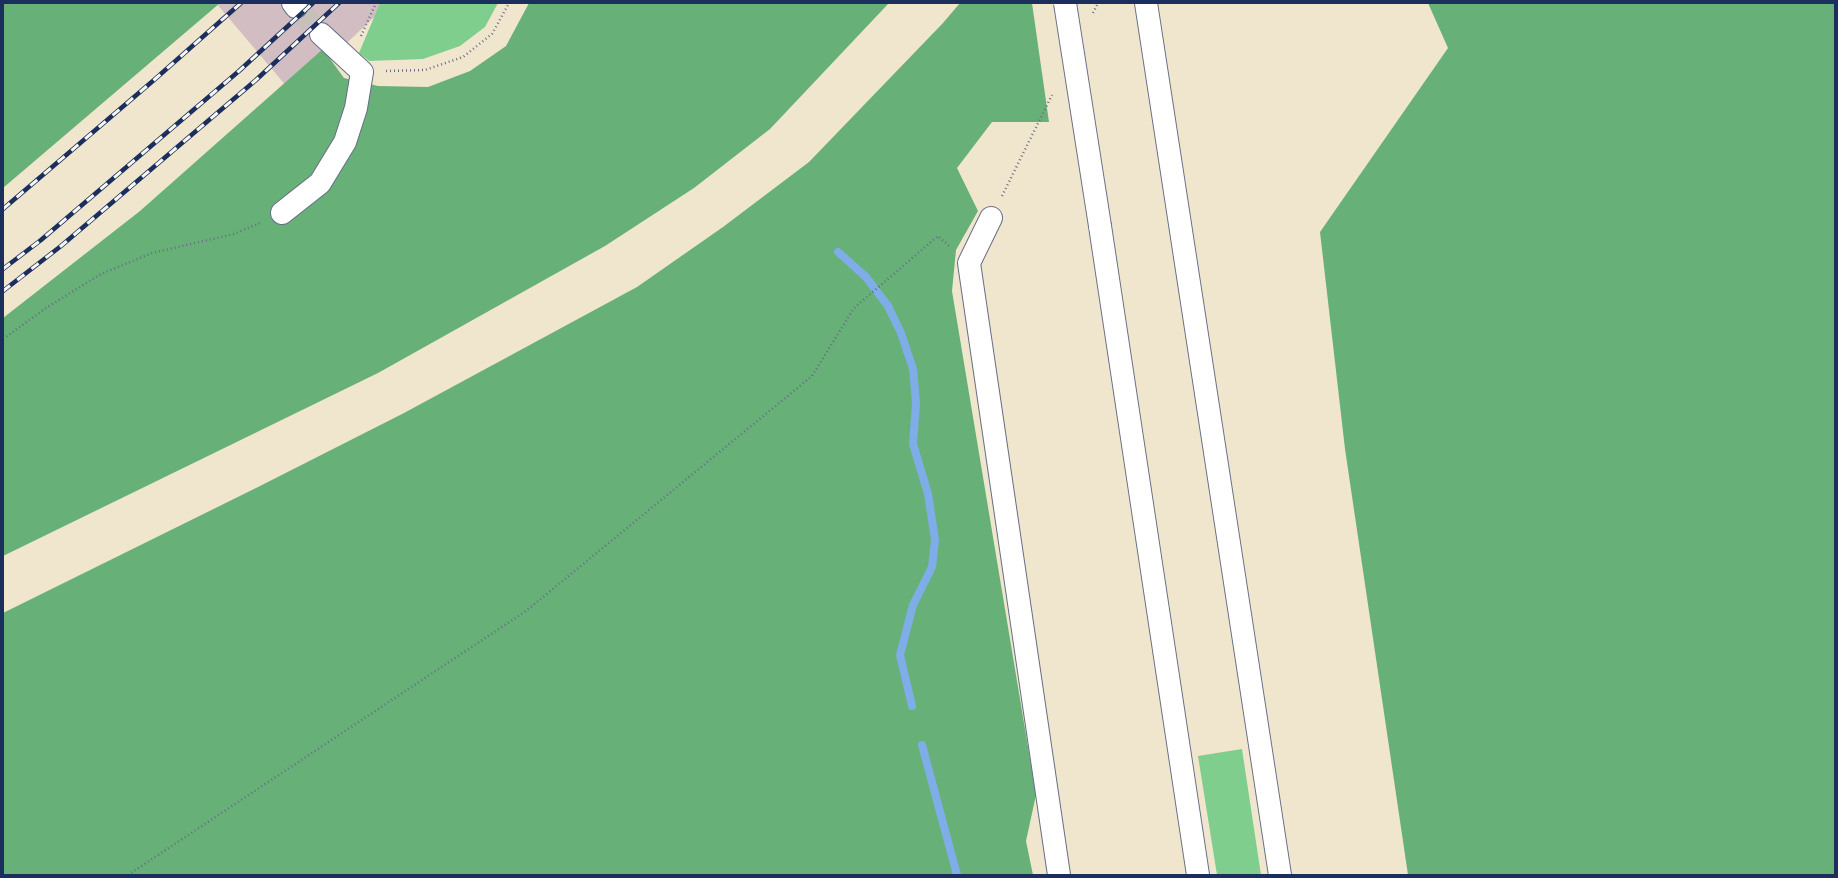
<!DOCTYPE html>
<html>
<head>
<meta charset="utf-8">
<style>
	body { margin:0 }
	#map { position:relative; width:1838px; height:878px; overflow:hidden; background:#f0e6ce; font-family:Mynerve,sans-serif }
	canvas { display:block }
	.frame { position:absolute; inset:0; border:4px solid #1b2f5e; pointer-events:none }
</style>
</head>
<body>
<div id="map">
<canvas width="1838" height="878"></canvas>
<div class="frame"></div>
</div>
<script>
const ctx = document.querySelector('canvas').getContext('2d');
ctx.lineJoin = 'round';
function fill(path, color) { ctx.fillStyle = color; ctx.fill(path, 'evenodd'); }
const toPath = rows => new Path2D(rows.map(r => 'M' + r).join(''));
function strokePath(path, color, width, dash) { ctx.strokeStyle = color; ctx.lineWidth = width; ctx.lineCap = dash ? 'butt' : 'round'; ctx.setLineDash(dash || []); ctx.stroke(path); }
fill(toPath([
	[216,3,389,3,293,94]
]), '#d2bec2');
fill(toPath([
	[380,3,498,3,485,27,460,46,423,59,369,61,359,53],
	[1242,749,1261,875,1217,875,1198,756]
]), '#7fce8e');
fill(toPath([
	[3,3,220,3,3,188],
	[529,3,889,3,770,129,694,188,605,246,378,373,3,556,3,318,140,211,323,49,344,78,378,86,428,87,470,71,506,46],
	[960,3,1032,3,1049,122,992,122,957,168,978,211,956,250,952,291,1036,795,1026,841,1033,875,3,875,3,613,258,487,404,413,637,287,723,227,809,162,943,23],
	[1428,3,1835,3,1835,875,1408,875,1345,449,1320,232,1448,48]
]), '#67b179');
strokePath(toPath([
	[838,252,866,277,888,306,901,333,913,369,916,403,913,444,928,494,935,540,932,567,913,605,900,655,912,706],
	[922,745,957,875]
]), '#7eade8', 8);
strokePath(toPath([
	[296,7,321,34]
]), '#c5c1b8', 22, [22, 11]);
const minor = toPath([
	[293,3,296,7],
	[282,213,320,183,345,142,356,108,362,72,321,34],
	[991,218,969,263,1059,875]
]);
const highway = toPath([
	[1146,3,1280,875],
	[1100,226,1198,875]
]);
strokePath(minor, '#666f85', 24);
strokePath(highway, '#666f85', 24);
strokePath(toPath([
	[1093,13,1098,3],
	[361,36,376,3],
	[386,71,425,70,463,57,492,34,509,3],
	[1002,196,1052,95],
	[3,339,46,308,101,274,152,253,234,234,260,223],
	[128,875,526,611,812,376,854,308,938,236,949,246]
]), '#666f85', 2.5, [1, 3]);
strokePath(minor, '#fff', 22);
strokePath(highway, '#fff', 22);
const rail = toPath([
	[3,209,154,80,241,3],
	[3,269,41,240,239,71,313,3],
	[3,291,61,246,256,80,339,3]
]);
strokePath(rail, '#1b2f5e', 4.5);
strokePath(rail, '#f6f6f2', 3, [9]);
const highwayBridge = toPath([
	[1065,3,1100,226]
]);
strokePath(highwayBridge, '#666f85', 24, []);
strokePath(highwayBridge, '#fff', 22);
</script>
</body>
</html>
